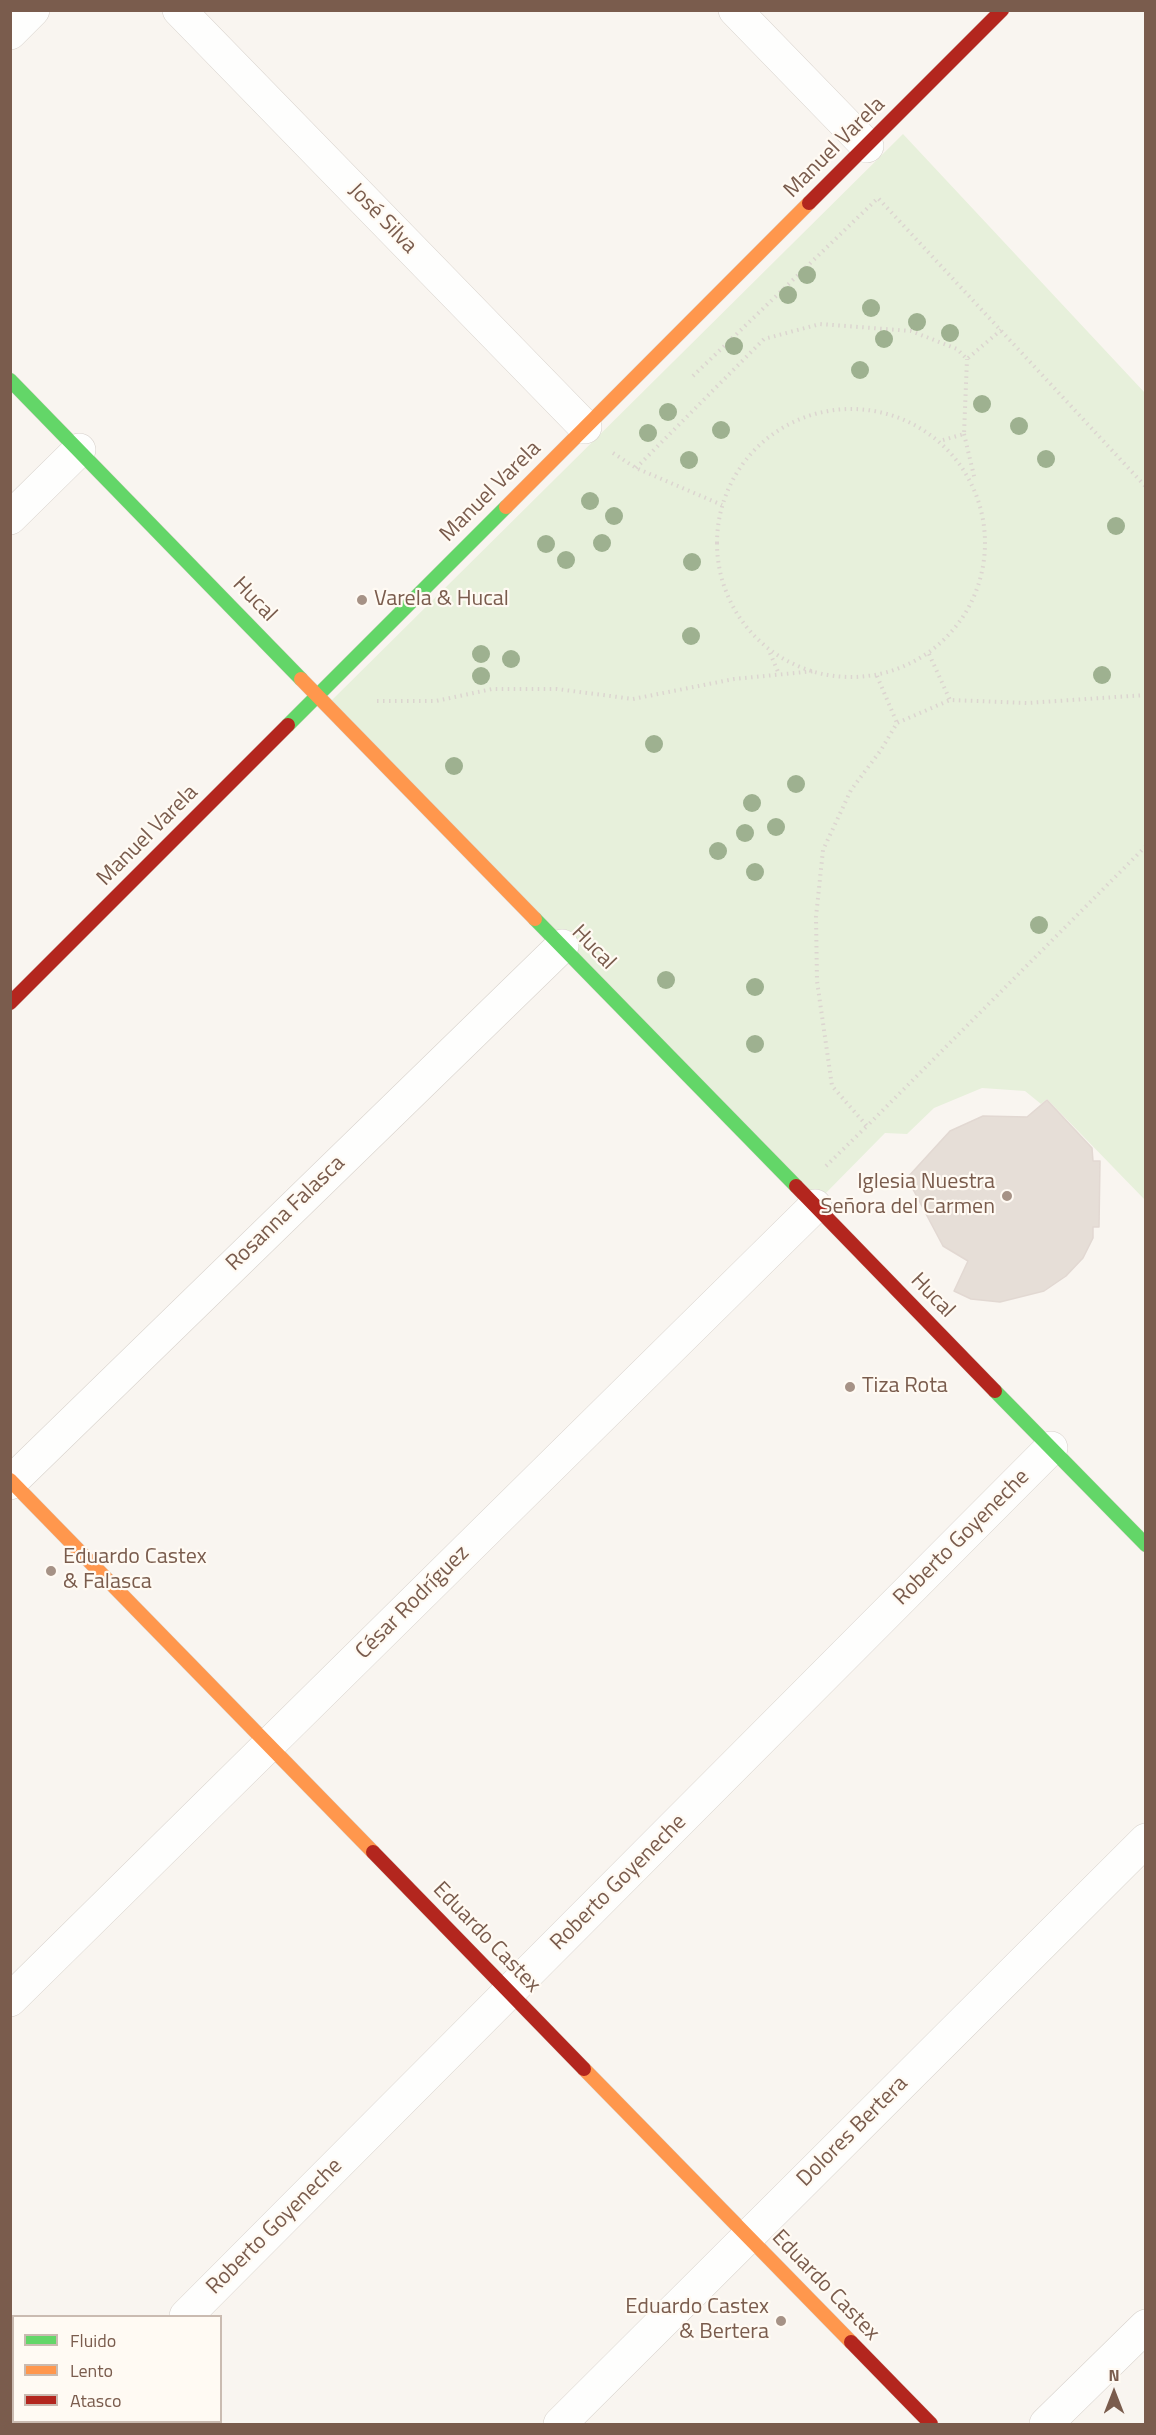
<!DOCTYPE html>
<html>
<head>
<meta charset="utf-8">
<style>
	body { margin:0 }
	#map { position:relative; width:1156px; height:2435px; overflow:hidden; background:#f9f5f0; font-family:"Titillium Web",sans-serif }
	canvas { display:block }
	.frame { position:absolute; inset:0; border:12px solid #7a5c4d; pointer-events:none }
	.legend { position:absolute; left:12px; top:2315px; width:210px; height:108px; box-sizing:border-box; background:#fffaf3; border:2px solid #cabbb1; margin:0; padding:8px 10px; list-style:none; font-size:18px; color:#7a5c4d }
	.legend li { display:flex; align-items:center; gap:12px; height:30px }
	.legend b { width:30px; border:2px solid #cabbb1 }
	.north { position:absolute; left:1084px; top:2363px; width:60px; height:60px; -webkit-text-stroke:4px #fffaf3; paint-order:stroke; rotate:0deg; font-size:16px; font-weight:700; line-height:24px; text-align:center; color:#7a5c4d }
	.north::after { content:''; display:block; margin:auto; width:21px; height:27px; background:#7a5c4d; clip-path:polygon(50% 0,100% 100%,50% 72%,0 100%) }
</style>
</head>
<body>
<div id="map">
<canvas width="1156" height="2435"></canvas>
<div class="frame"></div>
<ul class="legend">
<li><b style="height:8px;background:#63d668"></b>Fluido</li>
<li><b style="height:8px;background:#ff974d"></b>Lento</li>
<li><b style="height:8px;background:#b3261e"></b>Atasco</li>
</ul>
<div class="north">N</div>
</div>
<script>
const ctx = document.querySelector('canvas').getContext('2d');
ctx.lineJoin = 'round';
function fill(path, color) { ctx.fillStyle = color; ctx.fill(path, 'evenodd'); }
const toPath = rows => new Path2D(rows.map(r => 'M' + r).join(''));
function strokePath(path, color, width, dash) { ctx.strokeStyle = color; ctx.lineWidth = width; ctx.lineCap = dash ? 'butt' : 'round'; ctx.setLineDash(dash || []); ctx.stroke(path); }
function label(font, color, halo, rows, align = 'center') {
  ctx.font = font + ' "Titillium Web",sans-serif'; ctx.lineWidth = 4.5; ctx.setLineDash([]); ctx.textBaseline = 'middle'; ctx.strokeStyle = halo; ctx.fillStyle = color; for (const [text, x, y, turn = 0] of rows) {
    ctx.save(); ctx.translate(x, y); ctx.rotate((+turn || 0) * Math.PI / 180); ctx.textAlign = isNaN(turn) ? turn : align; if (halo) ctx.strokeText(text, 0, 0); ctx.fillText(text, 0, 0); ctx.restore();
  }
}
fill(toPath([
	[903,134,1145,393,1145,1200,1047,1099,1041,1104,1025,1091,982,1088,934,1108,907,1134,885,1133,819,1200,330,702]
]), '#e7f0db');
const building = toPath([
	[1047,1100,1092,1148,1093,1161,1100,1161,1099,1227,1093,1227,1093,1238,1083,1258,1066,1276,1044,1291,1000,1302,971,1299,954,1291,968,1261,943,1246,907,1178,950,1131,983,1116,1027,1117,1047,1100]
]);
fill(building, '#e6ded7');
strokePath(building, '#e2d8d2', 1.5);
const street = toPath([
	[179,10,585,427],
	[735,10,867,146],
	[10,33,33,10],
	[10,518,79,450],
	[10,1483,562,946],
	[10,2000,815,1206],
	[186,2316,1051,1448],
	[78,2424,81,2422],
	[560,2424,1146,1840],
	[1046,2424,1146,2326]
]);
const fast = toPath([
	[10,380,301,679],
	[288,725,506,507],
	[535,919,796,1186],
	[995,1391,1146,1545]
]);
const slow = toPath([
	[506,507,809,203],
	[301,679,535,919],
	[10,1480,373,1852],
	[584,2069,851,2342]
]);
const jam = toPath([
	[809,203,1002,10],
	[10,1003,288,725],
	[796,1186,995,1391],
	[373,1852,584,2069],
	[851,2342,931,2424]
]);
strokePath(street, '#d7d1cb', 34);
strokePath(fast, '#d9d2cb', 15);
strokePath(slow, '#d9d2cb', 15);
strokePath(jam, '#d9d2cb', 15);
strokePath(toPath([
	[693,376,878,198,1146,487],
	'717 543a134 134 0 1 1 268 0a134 134 0 1 1-268 0Z',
	[964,434,975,480],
	[943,440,964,434,967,359],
	[613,453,636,468,722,505],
	[636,468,764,339,820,324,911,331,957,349,967,359,1001,330],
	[770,653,779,674],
	[929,654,950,700],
	[877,676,897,723],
	[1146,695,1027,703,950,700,897,723,881,750,851,790,823,850,816,917,817,981,832,1086,867,1126,1146,846],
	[377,701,436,701,492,689,557,689,633,699,734,679,815,671],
	[826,1166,867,1126]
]), '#dcd5d0', 4, [1.5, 4.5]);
strokePath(street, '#fefefd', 33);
strokePath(fast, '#63d668', 14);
strokePath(slow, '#ff974d', 14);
strokePath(jam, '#b3261e', 14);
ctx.fillStyle = '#9eb190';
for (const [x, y] of [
	[807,275],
	[788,295],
	[871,308],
	[917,322],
	[950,333],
	[884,339],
	[734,346],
	[860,370],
	[982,404],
	[668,412],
	[1019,426],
	[721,430],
	[648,433],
	[1046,459],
	[689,460],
	[590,501],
	[614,516],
	[1116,526],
	[602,543],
	[546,544],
	[566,560],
	[692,562],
	[691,636],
	[481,654],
	[511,659],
	[1102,675],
	[481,676],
	[654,744],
	[454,766],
	[796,784],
	[752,803],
	[776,827],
	[745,833],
	[718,851],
	[755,872],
	[1039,925],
	[666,980],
	[755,987],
	[755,1044]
]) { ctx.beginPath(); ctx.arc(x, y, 9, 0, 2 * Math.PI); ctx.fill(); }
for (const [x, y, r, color] of [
	[362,600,6,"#a69286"],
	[1007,1196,6,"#a69286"],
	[850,1387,6,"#a69286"],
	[51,1571,6,"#a69286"],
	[781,2321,6,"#a69286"]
]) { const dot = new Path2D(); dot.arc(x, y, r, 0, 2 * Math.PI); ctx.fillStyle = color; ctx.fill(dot); strokePath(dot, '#fffaf3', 2); }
label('22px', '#7a5c4d', '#fffaf3', [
	["Manuel Varela",835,148,-45],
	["José Silva",382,219,46],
	["Manuel Varela",491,492,-45],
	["Hucal",254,600,46],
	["Manuel Varela",148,836,-45],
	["Hucal",593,948,46],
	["Rosanna Falasca",286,1214,-44],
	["Hucal",932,1296,46],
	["Roberto Goyeneche",962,1538,-45],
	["César Rodríguez",413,1603,-45],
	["Roberto Goyeneche",619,1883,-45],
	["Eduardo Castex",486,1938,46],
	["Dolores Bertera",853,2132,-45],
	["Roberto Goyeneche",275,2227,-45],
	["Eduardo Castex",825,2286,46]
]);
label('22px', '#7a5c4d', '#fffaf3', [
	["Varela & Hucal",374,600],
	["Iglesia Nuestra",995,1183,"right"],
	["Señora del Carmen",995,1208,"right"],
	["Tiza Rota",862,1387],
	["Eduardo Castex",63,1558],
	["& Falasca",63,1583],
	["Eduardo Castex",769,2308,"right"],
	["& Bertera",769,2333,"right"]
], 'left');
</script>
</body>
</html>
